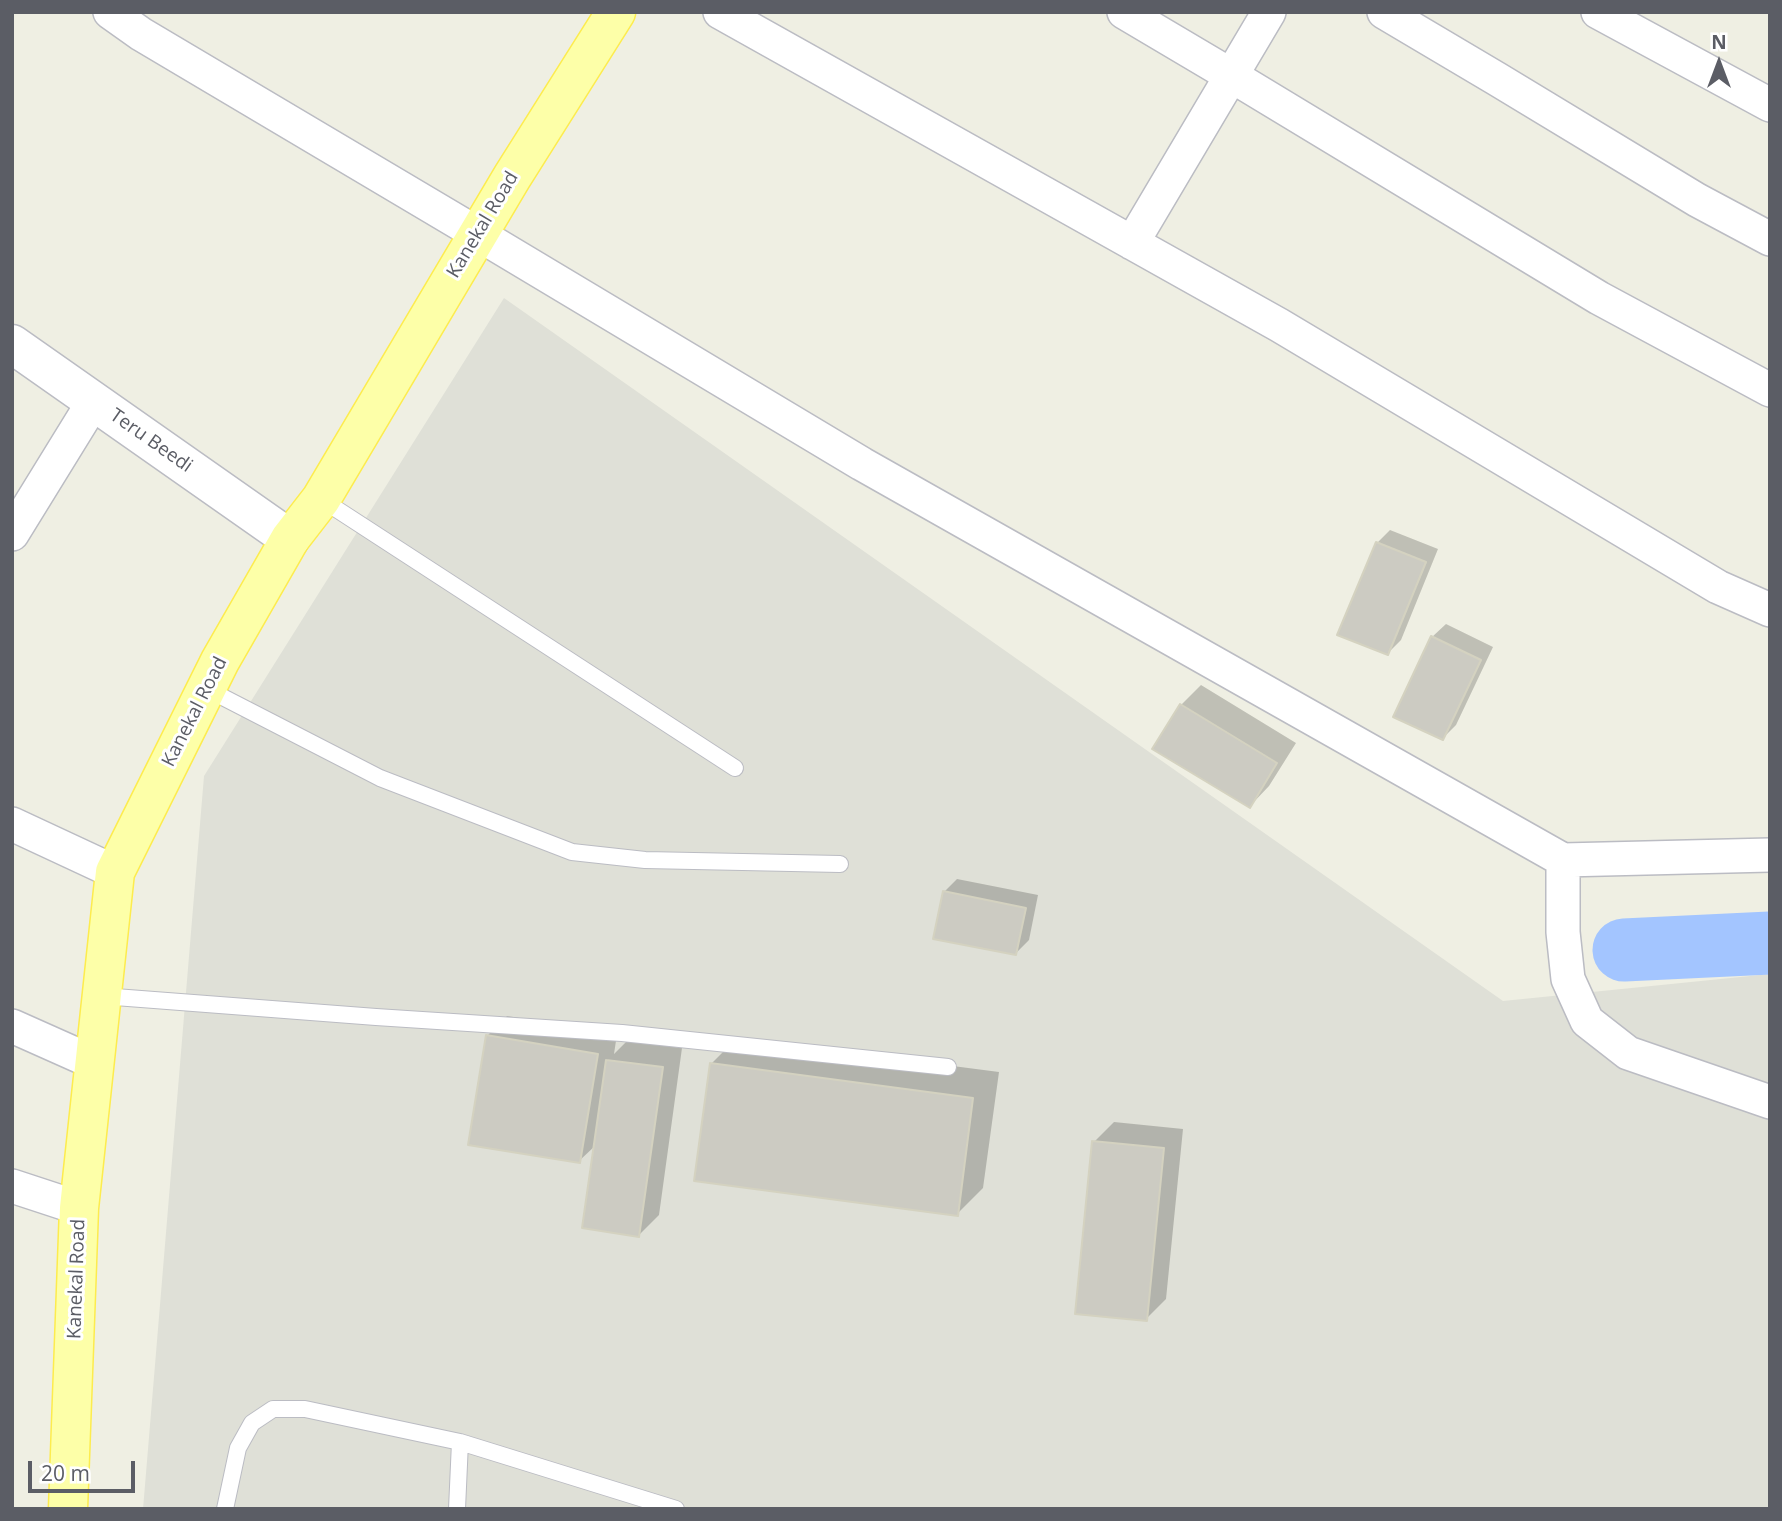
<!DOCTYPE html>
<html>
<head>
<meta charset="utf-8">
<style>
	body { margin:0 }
	#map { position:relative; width:1782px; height:1521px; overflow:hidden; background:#efefe3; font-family:"Open Sans",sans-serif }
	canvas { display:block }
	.frame { position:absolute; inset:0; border:14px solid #5b5d65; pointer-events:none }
	.north { position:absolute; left:1684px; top:28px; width:70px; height:70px; -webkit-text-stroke:5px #fff; paint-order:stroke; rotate:0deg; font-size:19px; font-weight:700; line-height:28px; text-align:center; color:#5b5d65 }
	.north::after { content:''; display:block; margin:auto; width:24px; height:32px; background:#5b5d65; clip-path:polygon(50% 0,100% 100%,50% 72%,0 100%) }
	.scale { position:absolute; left:28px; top:1461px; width:107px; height:32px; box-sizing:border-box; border:4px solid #5b5d65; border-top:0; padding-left:9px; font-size:21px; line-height:24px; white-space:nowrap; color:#5b5d65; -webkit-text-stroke:5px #fff; paint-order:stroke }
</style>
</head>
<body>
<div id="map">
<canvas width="1782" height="1521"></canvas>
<div class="frame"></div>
<div class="north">N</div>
<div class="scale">20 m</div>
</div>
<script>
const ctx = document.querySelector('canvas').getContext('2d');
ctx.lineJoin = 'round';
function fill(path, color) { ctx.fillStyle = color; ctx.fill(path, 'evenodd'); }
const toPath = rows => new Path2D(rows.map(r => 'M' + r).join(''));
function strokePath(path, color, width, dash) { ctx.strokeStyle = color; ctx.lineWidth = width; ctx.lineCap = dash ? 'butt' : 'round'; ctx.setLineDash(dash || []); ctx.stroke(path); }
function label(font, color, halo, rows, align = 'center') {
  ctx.font = font + ' "Open Sans",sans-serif'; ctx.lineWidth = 6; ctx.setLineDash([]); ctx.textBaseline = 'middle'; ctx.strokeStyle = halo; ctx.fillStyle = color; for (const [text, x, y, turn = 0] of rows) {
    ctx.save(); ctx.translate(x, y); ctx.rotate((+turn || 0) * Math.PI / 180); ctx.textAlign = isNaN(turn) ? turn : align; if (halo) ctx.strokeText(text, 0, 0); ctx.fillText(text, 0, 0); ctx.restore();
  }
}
fill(toPath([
	[504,298,1503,1001,1770,974,1770,1509,143,1509,204,776]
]), '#dfe0d7');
fill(toPath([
	[1390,530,1438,549,1401,640,1388,653,1377,543],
	[1446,624,1493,647,1456,725,1443,738,1432,637],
	[1201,685,1296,743,1269,786,1250,806,1181,705],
	[957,879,1038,895,1029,940,1016,953,944,892],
	[507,1016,617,1034,614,1054,627,1041,682,1048,659,1215,639,1235,596,1145,579,1161,487,1036],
	[737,1038,999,1072,983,1188,957,1214,711,1064],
	[1114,1122,1183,1129,1166,1299,1146,1319,1094,1142]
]), '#0003');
strokePath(toPath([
	[1624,950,1770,943]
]), '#a3c5ff', 63);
const building = toPath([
	[1376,542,1426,562,1388,655,1337,635,1376,542],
	[1431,636,1481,660,1443,740,1393,717,1431,636],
	[1180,704,1277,763,1250,808,1152,749,1180,704],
	[943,891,1026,908,1016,955,933,939,943,891],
	[486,1035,598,1054,580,1163,468,1145,486,1035],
	[606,1060,663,1067,639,1237,582,1228,606,1060],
	[710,1063,973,1098,958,1216,694,1181,710,1063],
	[1092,1141,1164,1148,1147,1321,1075,1314,1092,1141]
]);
fill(building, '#cccbc2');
strokePath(building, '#d4d2c0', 2);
const service = toPath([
	[321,499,735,768],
	[207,689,380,778,572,852,645,860,840,864],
	[102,996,376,1017,622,1033,948,1067],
	[225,1509,238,1448,252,1423,273,1409,305,1409,460,1442,676,1509],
	[457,1509,460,1442]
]);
const minor = toPath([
	[110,12,141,34,478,234,862,464,1563,860,1770,855],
	[720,12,1279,325,1718,587,1770,610],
	[1124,12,1232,76,1599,298,1770,390],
	[1384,12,1497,79,1697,200,1770,239],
	[1598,12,1770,105],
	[1132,243,1269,12],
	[12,534,94,401],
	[12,824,115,872],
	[1563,860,1563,932,1568,979,1587,1021,1628,1053,1770,1102],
	[12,1026,95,1063],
	[12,1186,79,1208]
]);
const tertiary = toPath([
	[12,344,290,539]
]);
const primary = toPath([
	[68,1509,79,1208,115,872,220,661,290,539,321,499,512,177,616,12]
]);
strokePath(service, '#bbbcc3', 18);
strokePath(minor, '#bbbcc3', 36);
strokePath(tertiary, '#bbbcc3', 41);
strokePath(primary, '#fdec4e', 41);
strokePath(service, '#fff', 16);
strokePath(minor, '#fff', 33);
strokePath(tertiary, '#fff', 38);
strokePath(primary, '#fdffa8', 38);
label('19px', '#5b5d65', '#fff', [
	["Kanekal Road",483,225,-59],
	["Teru Beedi",151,441,35],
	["Kanekal Road",195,712,-63],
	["Kanekal Road",77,1279,-88]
]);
</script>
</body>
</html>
